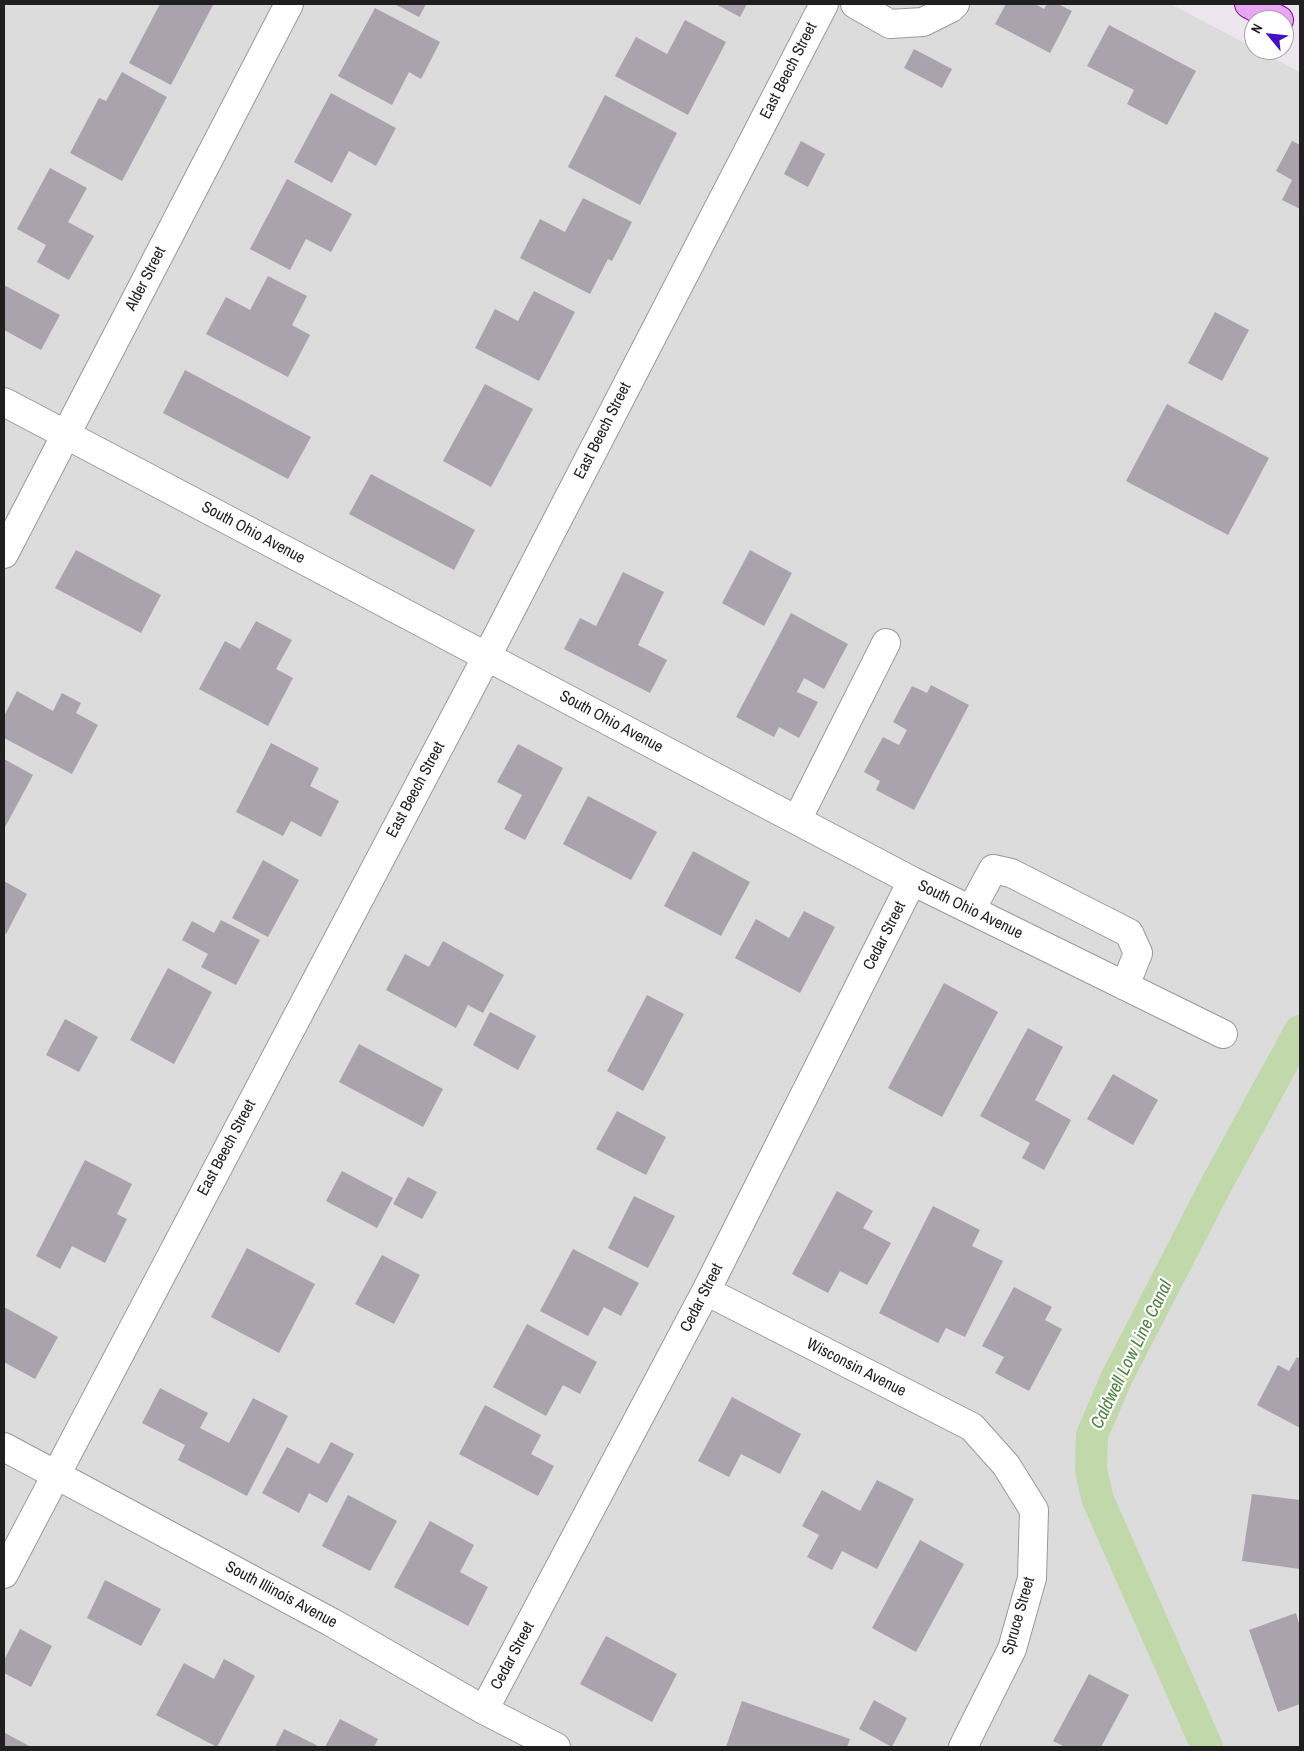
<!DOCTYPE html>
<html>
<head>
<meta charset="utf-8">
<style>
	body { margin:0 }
	#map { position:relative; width:1304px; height:1751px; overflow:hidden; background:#eee6ef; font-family:"Archivo Narrow",sans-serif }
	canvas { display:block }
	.frame { position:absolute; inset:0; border:5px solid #1f1f1f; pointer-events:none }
	.north { position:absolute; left:1244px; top:10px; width:50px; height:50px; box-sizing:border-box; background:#fff; border:1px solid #a5a5a5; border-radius:50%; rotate:298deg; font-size:14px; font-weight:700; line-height:20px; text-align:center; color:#1f1f1f }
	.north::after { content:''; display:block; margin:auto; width:18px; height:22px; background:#4212bc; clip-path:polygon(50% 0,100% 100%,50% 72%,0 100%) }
</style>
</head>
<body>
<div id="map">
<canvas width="1304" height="1751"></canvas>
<div class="frame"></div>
<div class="north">N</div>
</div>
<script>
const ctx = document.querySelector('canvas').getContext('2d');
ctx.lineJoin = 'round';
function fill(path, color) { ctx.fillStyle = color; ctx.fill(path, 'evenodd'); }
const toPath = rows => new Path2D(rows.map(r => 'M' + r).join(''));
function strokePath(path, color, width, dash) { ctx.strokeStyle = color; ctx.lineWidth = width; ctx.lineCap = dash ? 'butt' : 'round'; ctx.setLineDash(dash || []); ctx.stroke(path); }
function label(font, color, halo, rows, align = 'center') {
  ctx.font = font + ' "Archivo Narrow",sans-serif'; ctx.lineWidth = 4.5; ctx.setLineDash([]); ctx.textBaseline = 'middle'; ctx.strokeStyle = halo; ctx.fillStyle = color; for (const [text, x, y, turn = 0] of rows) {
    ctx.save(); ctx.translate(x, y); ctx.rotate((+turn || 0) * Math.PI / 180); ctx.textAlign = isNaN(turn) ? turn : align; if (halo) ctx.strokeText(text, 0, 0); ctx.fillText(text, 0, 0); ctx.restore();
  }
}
fill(toPath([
	[4,4,1171,4,1254,48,1254,50,1258,50,1300,72,1300,1747,4,1747]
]), '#dcdcdd');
strokePath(toPath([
	[1207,1747,1098,1500,1091,1470,1092,1435,1117,1377,1215,1187,1300,1031]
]), '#c1d8aa', 32);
fill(toPath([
	[160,4,213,5,171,85,129,63],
	[394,4,426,4,419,17],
	[716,4,747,4,740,17],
	[1006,4,1035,4,1044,9,1047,4,1058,4,1072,11,1050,53,995,24],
	[375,8,440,42,421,79,409,72,392,105,338,76],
	[685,20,726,42,688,115,615,76,636,37,667,54],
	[1109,25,1196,71,1167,125,1127,104,1134,90,1087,66],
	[914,49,952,69,942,88,904,68],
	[122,72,167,97,122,181,70,153,99,98,106,101],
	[331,93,396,128,376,166,349,151,332,183,294,162],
	[605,95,677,133,640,205,568,167],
	[801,141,825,154,808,187,784,174],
	[1292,141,1300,145,1300,209,1282,200,1292,180,1276,171],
	[50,168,87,188,68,222,94,236,69,280,37,262,46,245,17,229],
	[287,179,352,214,331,252,306,239,290,270,250,249],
	[583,198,632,222,612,261,608,259,590,294,520,258,540,219,565,232],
	[268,276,307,296,292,325,310,335,288,377,206,334,226,297,250,310],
	[4,285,60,315,41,350,4,330],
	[534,291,575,312,539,381,475,348,495,309,518,321],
	[1215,312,1249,330,1222,381,1188,363],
	[185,370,311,437,288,479,163,413],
	[485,384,533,409,491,487,443,461],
	[1167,404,1269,458,1228,535,1126,481],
	[371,474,475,530,454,570,349,514],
	[76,550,161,595,141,633,55,588],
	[750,550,792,573,764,626,722,603],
	[623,572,664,592,638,645,667,660,650,693,564,649,580,618,596,626],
	[791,613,848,644,824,689,804,678,797,692,818,702,799,738,779,727,774,737,736,717],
	[256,621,292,640,276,669,293,678,268,726,199,689,225,641,240,649],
	[931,685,969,705,914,810,876,790,880,781,864,772,883,737,899,745,907,730,893,722,912,686,927,693],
	[17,691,53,711,62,693,81,703,76,713,98,725,72,774,4,738,4,716],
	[271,743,319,768,310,786,339,801,321,837,291,821,283,836,236,812],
	[518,744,563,768,525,840,504,829,522,795,497,782],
	[4,759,33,775,4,829],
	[588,796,657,832,631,880,563,844],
	[693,851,750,882,721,936,664,906],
	[263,860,299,880,268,937,232,918],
	[4,881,27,894,6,934,4,933],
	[804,911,835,927,800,993,735,958,756,919,789,938],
	[221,920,260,940,236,985,201,967,208,954,182,940,192,921,214,933],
	[443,941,504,975,483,1013,468,1005,456,1028,386,990,405,954,429,967],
	[168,968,212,992,174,1064,130,1040],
	[944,983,998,1012,942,1117,888,1088],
	[647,995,684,1014,643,1091,607,1071],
	[490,1012,536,1036,518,1070,473,1045],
	[65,1019,98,1037,79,1072,46,1055],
	[1028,1028,1063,1047,1035,1100,1071,1120,1044,1170,1022,1158,1030,1143,980,1116],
	[359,1044,443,1089,423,1127,339,1082],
	[1113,1074,1158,1100,1133,1145,1087,1119],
	[617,1111,666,1137,646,1175,596,1149],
	[85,1160,132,1184,117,1214,127,1219,105,1263,72,1246,60,1269,36,1256],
	[342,1171,393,1198,377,1228,326,1201],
	[408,1177,437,1192,422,1219,393,1204],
	[837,1191,873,1211,863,1228,891,1243,867,1285,840,1271,828,1293,792,1274],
	[634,1196,675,1216,648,1268,608,1248],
	[933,1206,980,1230,972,1246,1003,1261,965,1337,946,1328,938,1343,879,1313],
	[247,1248,315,1284,279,1353,211,1317],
	[573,1249,639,1283,621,1316,604,1307,588,1336,540,1311],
	[382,1255,420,1275,394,1324,355,1304],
	[1014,1287,1052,1307,1045,1320,1062,1329,1029,1391,995,1373,1004,1357,982,1346],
	[4,1307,58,1337,35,1379,4,1362],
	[527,1324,597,1362,580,1394,563,1385,546,1416,493,1387],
	[1297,1357,1300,1359,1300,1428,1257,1405,1278,1365,1289,1371],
	[160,1388,208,1413,200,1428,229,1443,253,1398,288,1416,247,1496,178,1460,185,1445,142,1423],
	[732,1397,801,1434,780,1474,741,1454,729,1477,698,1461],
	[485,1405,541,1435,531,1454,554,1466,538,1496,459,1454],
	[331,1442,354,1454,327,1503,309,1493,299,1513,262,1493,287,1447,319,1464],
	[877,1480,914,1499,877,1569,842,1551,832,1570,807,1557,819,1535,802,1526,822,1490,860,1511],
	[1252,1494,1300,1500,1300,1569,1242,1561],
	[348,1495,397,1521,370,1571,322,1546],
	[430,1521,474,1545,460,1572,488,1587,468,1626,394,1587],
	[920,1540,964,1564,916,1652,872,1628],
	[105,1580,161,1609,141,1646,87,1618],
	[1296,1613,1300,1627,1300,1704,1278,1712,1249,1630],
	[20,1629,52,1646,31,1687,4,1673,4,1660],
	[606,1636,677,1674,652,1722,580,1684],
	[224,1659,255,1676,217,1747,156,1715,184,1663,214,1679],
	[1089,1674,1129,1695,1101,1747,1065,1747,1053,1741],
	[874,1700,907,1718,892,1747,859,1729],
	[742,1701,850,1739,847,1747,726,1747],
	[340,1719,378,1739,374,1747,325,1747],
	[284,1729,320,1747,275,1747],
	[5,1733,31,1747,4,1747]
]), '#aaa2ad');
const minor = toPath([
	[855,4,890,24,923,22,951,8,955,4],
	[4,402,912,881,1223,1034],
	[4,554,289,4],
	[797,820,886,643],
	[971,910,993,869,1011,873,1129,933,1138,953,1125,986],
	[706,1291,972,1427,1006,1465,1034,1510,1032,1578,1012,1649,963,1747],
	[4,1447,331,1622,484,1710,556,1747],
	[4,1574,487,656,824,4],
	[484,1710,706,1291,912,881]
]);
const major = toPath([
	[1249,4,1279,20]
]);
strokePath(minor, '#999', 30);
strokePath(major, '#860d8c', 30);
strokePath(minor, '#fff', 28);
strokePath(major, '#e8a6f4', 28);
label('16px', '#1f1f1f', '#fff', [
	["East Beech Street",789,71,-63],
	["Alder Street",146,279,-63],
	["East Beech Street",603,431,-63],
	["South Ohio Avenue",253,533,28],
	["South Ohio Avenue",611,722,28],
	["East Beech Street",416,790,-62],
	["South Ohio Avenue",970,910,26],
	["Cedar Street",885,936,-63],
	["East Beech Street",227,1148,-62],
	["Cedar Street",702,1298,-63],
	["Wisconsin Avenue",856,1368,27],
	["South Illinois Avenue",281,1595,28],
	["Spruce Street",1019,1616,-74],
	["Cedar Street",513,1656,-62]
]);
label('italic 18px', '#508142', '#fff', [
	["Caldwell Low Line Canal",1132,1355,-64]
]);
</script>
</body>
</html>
